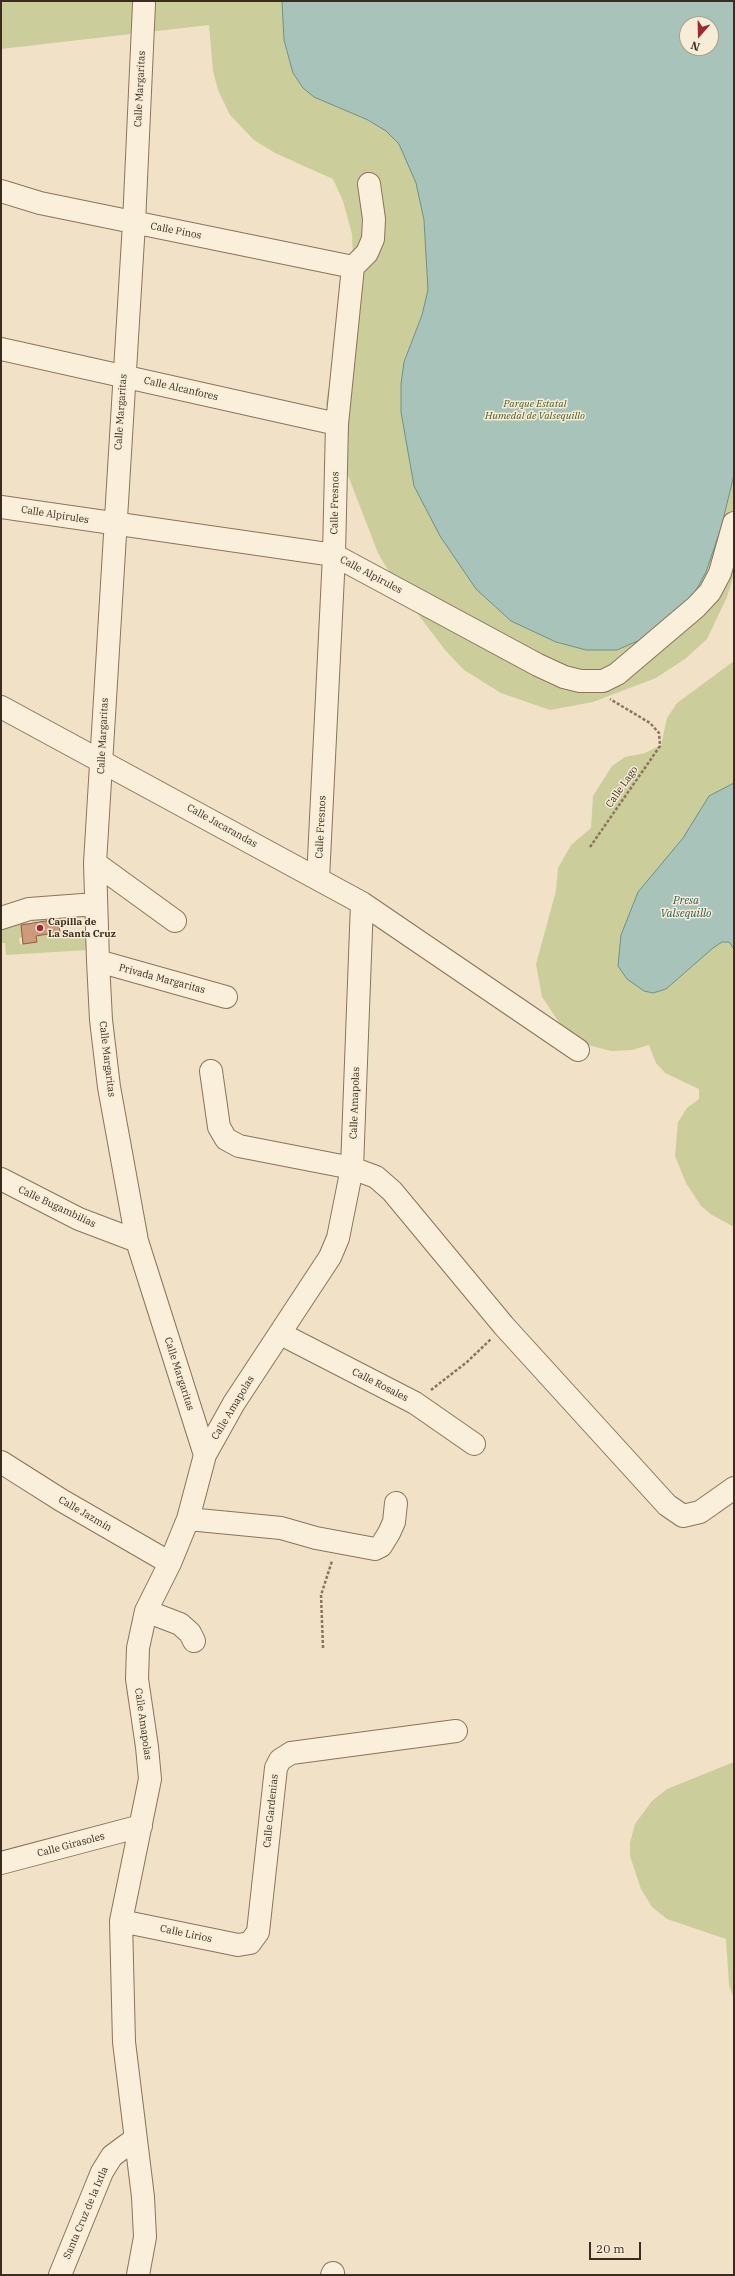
<!DOCTYPE html>
<html>
<head>
<meta charset="utf-8">
<style>
	body { margin:0 }
	#map { position:relative; width:735px; height:2276px; overflow:hidden; background:#f0e1c7; font-family:"IBM Plex Serif",serif }
	canvas { display:block }
	.frame { position:absolute; inset:0; border:2px solid #3c2c1f; pointer-events:none }
	.north { position:absolute; left:679px; top:16px; width:40px; height:40px; box-sizing:border-box; background:#f7ecd6; border:1px solid #ac9f8d; border-radius:50%; rotate:200deg; font-size:11px; font-weight:700; line-height:16px; text-align:center; color:#3c2c1f }
	.north::after { content:''; display:block; margin:auto; width:14px; height:18px; background:#9c2a30; clip-path:polygon(50% 0,100% 100%,50% 72%,0 100%) }
	.scale { position:absolute; left:589px; top:2242px; width:52px; height:18px; box-sizing:border-box; border:2px solid #3c2c1f; border-top:0; padding-left:5px; font-size:12px; line-height:14px; white-space:nowrap; color:#3c2c1f; -webkit-text-stroke:3px #f7ecd6; paint-order:stroke }
</style>
</head>
<body>
<div id="map">
<canvas width="735" height="2276"></canvas>
<div class="frame"></div>
<div class="north">N</div>
<div class="scale">20 m</div>
</div>
<script>
const ctx = document.querySelector('canvas').getContext('2d');
ctx.lineJoin = 'round';
function fill(path, color) { ctx.fillStyle = color; ctx.fill(path, 'evenodd'); }
const toPath = rows => new Path2D(rows.map(r => 'M' + r).join(''));
function strokePath(path, color, width, dash) { ctx.strokeStyle = color; ctx.lineWidth = width; ctx.lineCap = dash ? 'butt' : 'round'; ctx.setLineDash(dash || []); ctx.stroke(path); }
function label(font, color, halo, rows, align = 'center') {
  ctx.font = font + ' "IBM Plex Serif",serif'; ctx.lineWidth = 3; ctx.setLineDash([]); ctx.textBaseline = 'middle'; ctx.strokeStyle = halo; ctx.fillStyle = color; for (const [text, x, y, turn = 0] of rows) {
    ctx.save(); ctx.translate(x, y); ctx.rotate((+turn || 0) * Math.PI / 180); ctx.textAlign = isNaN(turn) ? turn : align; if (halo) ctx.strokeText(text, 0, 0); ctx.fillText(text, 0, 0); ctx.restore();
  }
}
fill(toPath([
	[1,1,734,1,734,574,727,597,707,639,685,659,656,678,593,702,550,710,501,693,464,670,445,650,399,589,378,553,332,434,326,403,334,355,359,317,354,279,352,234,343,201,333,179,275,153,254,140,230,115,218,90,213,71,209,25,1,49],
	[687,24,711,24,711,48,687,48],
	[734,661,734,1227,712,1215,701,1206,686,1183,675,1156,678,1122,687,1108,699,1099,699,1089,665,1073,656,1063,649,1045,632,1050,611,1051,577,1042,565,1031,542,997,536,964,556,891,558,868,571,845,591,828,593,796,612,766,625,757,645,753,661,745,667,718,677,703],
	[85,906,86,917,32,922,31,918,26,919,27,924,21,925,22,937,19,938,20,944,37,942,36,936,87,930,88,950,6,955,5,943,1,943,1,924],
	[734,1762,734,1999,729,1985,726,1939,667,1919,652,1907,641,1889,630,1856,630,1843,635,1824,652,1801,667,1789]
]), '#cbce9a');
const water = toPath([
	[282,1,734,1,734,475,721,528,706,572,688,605,649,636,617,650,586,650,556,642,511,621,476,589,440,536,414,486,401,412,401,384,404,362,422,315,428,290,424,220,416,183,399,144,386,131,368,120,314,97,303,88,293,73,284,40,282,1],
	[687,24,711,24,711,48,687,48,687,24],
	[734,783,734,949,729,942,722,942,713,948,666,989,653,993,644,991,627,979,618,966,621,935,638,892,683,838,709,796,734,783]
]);
fill(water, '#a8c3ba');
strokePath(water, '#6e9287', 1);
const building = toPath([
	[58,919,60,932,36,936,37,942,23,944,21,925,58,919]
]);
fill(building, '#ce9a7c');
strokePath(building, '#8c5b40', 1);
const minor = toPath([
	[144,4,134,223,95,863,98,961,101,1020,109,1087,137,1241,205,1455],
	[1,191,40,203,353,267],
	[1,349,337,424],
	[1,507,334,555,538,665,564,677,580,681,603,681,617,674,696,607,710,592,720,573,734,523],
	[1,707,362,903,578,1050],
	[95,863,175,921],
	[318,879,334,555,337,424,353,267,367,253,373,239,374,219,369,184],
	[1,918,29,909,96,904],
	[98,961,226,997],
	[211,1071,219,1127,226,1139,239,1146,352,1168,376,1177,392,1191,504,1326,667,1505,683,1516,700,1512,734,1488],
	[1,1179,79,1219,137,1241],
	[281,1334,415,1403,474,1444],
	[1,1462,61,1500,170,1563],
	[188,1519,281,1528,316,1538,375,1549,381,1546,389,1533,394,1522,396,1503],
	[146,1611,180,1624,190,1633,194,1641],
	[1,1863,141,1826],
	[121,1921,238,1945,250,1943,258,1932,276,1768,280,1760,291,1753,456,1731],
	[60,2275,102,2172,112,2156,135,2139],
	[138,2275,145,2237,143,2197,124,2042,121,1921,150,1779,147,1747,137,1679,138,1648,146,1611,170,1563,188,1519,205,1455,234,1403,330,1257,338,1238,352,1168,362,903],
	[332,2275,333,2273]
]);
strokePath(minor, '#8c735b', 24);
strokePath(toPath([
	[590,847,660,746,659,733,650,723,610,699],
	[431,1390,467,1362,491,1339],
	[323,1648,321,1595,332,1561]
]), '#8c735b', 2.5, [3, 2]);
strokePath(minor, '#faefda', 22);
for (const [x, y, r, color] of [
	[40,928,4,"#9c2a30"]
]) { const dot = new Path2D(); dot.arc(x, y, r, 0, 2 * Math.PI); ctx.fillStyle = color; ctx.fill(dot); strokePath(dot, '#f7ecd6', 1.5); }
label('10px', '#3c2c1f', '#f7ecd6', [
	["Calle Margaritas",140,89,-87],
	["Calle Pinos",176,231,11],
	["Calle Alcanfores",181,389,13],
	["Calle Margaritas",121,412,-86],
	["Calle Fresnos",335,503,-89],
	["Calle Alpirules",55,515,9],
	["Calle Alpirules",371,575,28],
	["Calle Margaritas",103,736,-87],
	["Calle Lago",622,787,-55],
	["Calle Jacarandas",222,826,29],
	["Calle Fresnos",321,827,-87],
	["Privada Margaritas",162,979,15],
	["Calle Margaritas",107,1059,83],
	["Calle Amapolas",355,1103,-88],
	["Calle Bugambilias",57,1207,25],
	["Calle Margaritas",179,1374,72],
	["Calle Rosales",380,1385,27],
	["Calle Amapolas",233,1408,-59],
	["Calle Jazmín",85,1514,30],
	["Calle Amapolas",143,1724,82],
	["Calle Gardenias",271,1811,-84],
	["Calle Girasoles",71,1845,-15],
	["Calle Lirios",186,1934,12],
	["Santa Cruz de la Ixtla",86,2213,-67]
]);
label('italic 10px', '#4e5925', '#f7ecd6', [
	["Parque Estatal",535,404],
	["Humedal de Valsequillo",535,416]
]);
label('bold 10px', '#3c2c1f', '#f7ecd6', [
	["Capilla de",48,922],
	["La Santa Cruz",48,934]
], 'left');
label('italic 11px', '#2e5c57', '#f7ecd6', [
	["Presa",686,901],
	["Valsequillo",686,914]
]);
</script>
</body>
</html>
